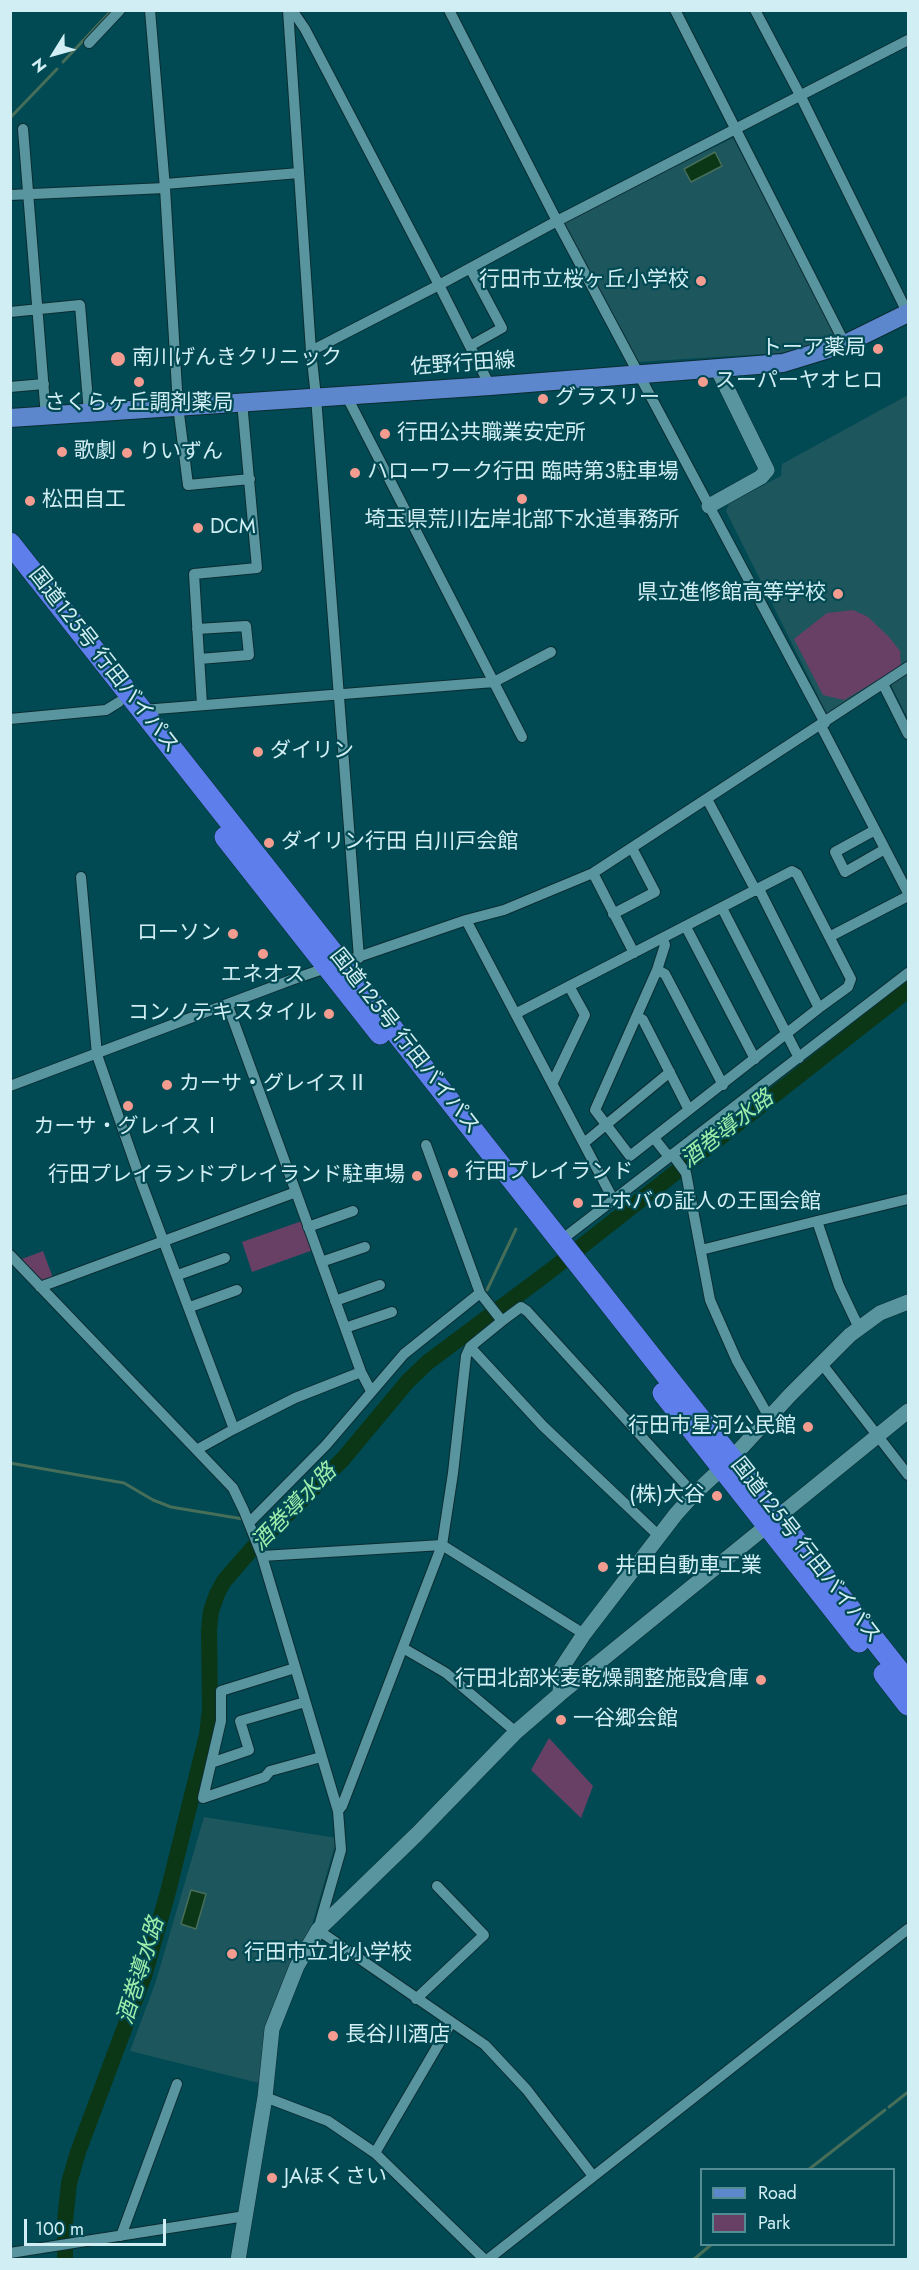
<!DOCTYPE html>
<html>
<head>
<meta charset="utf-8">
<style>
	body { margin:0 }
	#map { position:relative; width:919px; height:2270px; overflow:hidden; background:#014a53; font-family:Jost,sans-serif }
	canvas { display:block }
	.frame { position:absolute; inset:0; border:12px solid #d0eef3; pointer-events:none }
	.legend { position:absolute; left:700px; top:2168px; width:195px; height:78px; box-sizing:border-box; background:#014a53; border:2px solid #548c93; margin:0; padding:8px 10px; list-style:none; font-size:18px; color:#d0eef3 }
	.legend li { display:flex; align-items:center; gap:12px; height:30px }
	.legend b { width:30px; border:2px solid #548c93 }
	.north { position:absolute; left:24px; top:24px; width:60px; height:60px; -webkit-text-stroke:4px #014a53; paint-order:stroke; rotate:233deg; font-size:16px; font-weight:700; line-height:24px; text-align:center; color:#d0eef3 }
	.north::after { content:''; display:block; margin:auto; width:21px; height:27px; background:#d0eef3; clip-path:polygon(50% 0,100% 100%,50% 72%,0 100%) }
	.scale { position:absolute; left:24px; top:2219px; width:142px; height:27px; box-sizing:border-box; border:3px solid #d0eef3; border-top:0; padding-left:8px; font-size:18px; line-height:21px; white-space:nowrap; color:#d0eef3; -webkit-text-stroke:4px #014a53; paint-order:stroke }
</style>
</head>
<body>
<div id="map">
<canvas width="919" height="2270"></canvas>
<div class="frame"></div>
<ul class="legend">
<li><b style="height:8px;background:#5c87cd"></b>Road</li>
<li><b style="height:16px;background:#684066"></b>Park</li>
</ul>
<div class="north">N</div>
<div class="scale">100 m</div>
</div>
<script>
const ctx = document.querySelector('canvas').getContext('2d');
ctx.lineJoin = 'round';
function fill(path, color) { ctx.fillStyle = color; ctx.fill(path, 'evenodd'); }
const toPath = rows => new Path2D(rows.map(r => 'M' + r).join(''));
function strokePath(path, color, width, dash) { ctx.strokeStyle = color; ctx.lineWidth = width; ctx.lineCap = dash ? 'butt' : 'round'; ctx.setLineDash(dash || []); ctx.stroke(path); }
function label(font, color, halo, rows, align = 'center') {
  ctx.font = font + ' Jost,"Noto Sans JP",sans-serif'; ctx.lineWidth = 4.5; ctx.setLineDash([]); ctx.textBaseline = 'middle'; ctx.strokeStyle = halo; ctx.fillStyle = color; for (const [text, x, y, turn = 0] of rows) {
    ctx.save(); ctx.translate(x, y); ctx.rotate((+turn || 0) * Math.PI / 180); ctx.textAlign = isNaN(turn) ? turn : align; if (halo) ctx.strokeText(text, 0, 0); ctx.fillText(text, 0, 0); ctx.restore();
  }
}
fill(toPath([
	[733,138,838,340,780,353,637,362,563,222],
	[908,395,908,719,887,677,828,716,726,511,729,503,781,476,782,464],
	[204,1817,337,1838,311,1928,288,1985,263,2084,130,2051,156,1981]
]), '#1e565e');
fill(toPath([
	[853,610,868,617,889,637,900,651,901,666,844,700,823,695,794,639,827,613],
	[302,1221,313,1250,252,1272,242,1242],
	[43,1251,53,1278,40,1283,21,1262,22,1259],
	[549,1738,593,1786,581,1818,531,1770]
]), '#684066');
const water = toPath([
	[715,152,722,166,691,182,684,169,715,152],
	[191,1890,206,1894,196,1929,181,1924,191,1890]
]);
fill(water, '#0c3717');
strokePath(water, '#476e59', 1.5);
strokePath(toPath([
	[63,62,112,10],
	[10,118,57,69],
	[487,1290,516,1229],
	[10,1463,124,1483,153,1500,171,1507,243,1519],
	[889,2107,908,2092],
	[808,2170,885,2110],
	[693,2260,712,2244]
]), '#476e59', 3);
strokePath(toPath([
	[65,2260,65,2222,69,2183,78,2152,144,1976,168,1892,207,1735,210,1709,209,1630,211,1611,217,1594,224,1581,251,1550,343,1459,408,1381,428,1362,550,1271,908,990]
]), '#0c3717', 16);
const street = toPath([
	[150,10,165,188,178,406,188,485,250,479],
	[288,10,311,351,316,397,359,958],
	[292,10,305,29,439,285,311,351],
	[449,10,557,221,825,723],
	[675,10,845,344],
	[755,10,800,95,908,314],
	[89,43,120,10],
	[23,129,46,417],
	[165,184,299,173],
	[10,195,165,188],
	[10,312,80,305,89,413],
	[470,346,502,328,470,268],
	[490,386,439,285,557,221,908,40],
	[10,387,44,384],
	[346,395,522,737],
	[197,629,246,626,249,655,199,659],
	[883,684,908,734],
	[202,705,194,574,257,568,242,402],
	[143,710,494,682,551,652],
	[10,719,106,710,119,702],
	[821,726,908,893],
	[707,799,756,891],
	[875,830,835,852,845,872,885,849],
	[593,873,634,953],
	[81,877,97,1055,142,1184,234,1429,198,1449],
	[759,889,819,1008],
	[722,908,799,1058],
	[613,914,655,892,632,848],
	[466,920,614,1201],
	[686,927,755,1059],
	[831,936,908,896],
	[657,970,665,974,723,1085],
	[517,1013,792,871,797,874,851,979,848,987,819,1008,630,1156,595,1110,657,970,665,945,663,939],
	[637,1016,643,1020,689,1110],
	[553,1082,585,1015,569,986],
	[10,1086,291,980,466,920,504,910,593,873,908,667],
	[654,1138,669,1157],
	[584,1143,670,1072],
	[672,1154,686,1173,710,1300,737,1361,769,1417],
	[296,1192,361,1372,371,1391],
	[817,1221,908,1199],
	[308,1227,353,1211],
	[560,1241,908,973],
	[701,1250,817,1221,839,1286,859,1328],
	[10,1255,233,1488,244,1511,262,1556,338,1811,341,1850,318,1930,485,2045,527,2090,593,2176],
	[321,1262,365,1247],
	[178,1275,225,1258],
	[40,1287,296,1192,228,1006],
	[480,1293,502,1321,470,1347,543,1426,659,1536],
	[335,1301,380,1285],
	[190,1307,237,1290],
	[502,1321,521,1307,527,1311,694,1494],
	[345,1328,392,1312],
	[822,1364,908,1475],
	[234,1429,295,1398,361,1372],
	[249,1523,326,1445,404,1354,480,1293,426,1145],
	[262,1556,442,1545,584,1634],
	[403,1648,446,1673,516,1732],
	[295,1668,221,1691,221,1721,203,1798,265,1777,270,1771,321,1757],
	[211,1763,249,1750,240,1721,305,1702],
	[338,1811,342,1806,442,1545,453,1473,466,1356,470,1347],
	[416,1999,484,1935,437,1886],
	[265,2097,328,2121,375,2153,485,2260],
	[375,2153,451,2023],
	[121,2236,177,2084],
	[10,2253,245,2216],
	[487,2260,908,1929]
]);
const secondary = toPath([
	[709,506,761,477,767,470,717,368],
	[732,1458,790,1395,850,1335,880,1313,908,1302],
	[560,1694,561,1669,584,1634,676,1514,694,1494,721,1469],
	[238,2260,265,2097,272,2029,297,1966,318,1930,417,1834,516,1732,560,1694,908,1411]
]);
const primary = toPath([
	[10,418,490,386,783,363,845,344,908,313]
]);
const highway = toPath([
	[10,543,908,1682],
	[225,837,380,1034],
	[663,1393,859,1642],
	[884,1674,908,1705]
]);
strokePath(street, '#0c2d32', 12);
strokePath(secondary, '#0c2d32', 16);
strokePath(primary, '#0c2d32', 20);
strokePath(highway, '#0c2d32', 22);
strokePath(street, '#59959f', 10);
strokePath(secondary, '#59959f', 15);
strokePath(primary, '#5c87cd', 18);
strokePath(highway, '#5e7eec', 21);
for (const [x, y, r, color] of [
	[701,281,6,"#f59c90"],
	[878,349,6,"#f59c90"],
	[118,359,8,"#f59c90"],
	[139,382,6,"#f59c90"],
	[703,382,6,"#f59c90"],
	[543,399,6,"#f59c90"],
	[385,434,6,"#f59c90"],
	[62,452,6,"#f59c90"],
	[127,453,6,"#f59c90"],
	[355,473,6,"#f59c90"],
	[522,499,6,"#f59c90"],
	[30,501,6,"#f59c90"],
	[198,528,6,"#f59c90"],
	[838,594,6,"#f59c90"],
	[258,752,6,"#f59c90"],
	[269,843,6,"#f59c90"],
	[233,934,6,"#f59c90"],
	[263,954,6,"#f59c90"],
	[329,1014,6,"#f59c90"],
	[167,1085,6,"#f59c90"],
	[128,1106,6,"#f59c90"],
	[453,1173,6,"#f59c90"],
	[417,1176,6,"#f59c90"],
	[578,1203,6,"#f59c90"],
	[808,1427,6,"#f59c90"],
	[717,1496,6,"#f59c90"],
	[603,1567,6,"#f59c90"],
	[761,1680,6,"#f59c90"],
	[561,1720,6,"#f59c90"],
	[232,1954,6,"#f59c90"],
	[333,2036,6,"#f59c90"],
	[272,2178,6,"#f59c90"]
]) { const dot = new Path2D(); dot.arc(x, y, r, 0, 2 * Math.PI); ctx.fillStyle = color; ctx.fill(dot); strokePath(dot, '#014a53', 2); }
label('21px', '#d0eef3', '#014a53', [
	["行田市立桜ヶ丘小学校",689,281,"right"],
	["トーア薬局",866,349,"right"],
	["南川げんきクリニック",132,359],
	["スーパーヤオヒロ",715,382],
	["グラスリー",555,399],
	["さくらヶ丘調剤薬局",139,404,"center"],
	["行田公共職業安定所",397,434],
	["歌劇",74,452],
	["りいずん",139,453],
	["ハローワーク行田 臨時第3駐車場",367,473],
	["松田自工",42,501],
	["埼玉県荒川左岸北部下水道事務所",522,521,"center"],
	["DCM",210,528],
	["県立進修館高等学校",826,594,"right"],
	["ダイリン",270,752],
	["ダイリン行田 白川戸会館",281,843],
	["ローソン",221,934,"right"],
	["エネオス",263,976,"center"],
	["コンノテキスタイル",317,1014,"right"],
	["カーサ・グレイスⅡ",179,1085],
	["カーサ・グレイスⅠ",128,1128,"center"],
	["行田プレイランド",465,1173],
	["行田プレイランドプレイランド駐車場",405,1176,"right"],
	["エホバの証人の王国会館",590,1203],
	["行田市星河公民館",796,1427,"right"],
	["(株)大谷",705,1496,"right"],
	["井田自動車工業",615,1567],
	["行田北部米麦乾燥調整施設倉庫",749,1680,"right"],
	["一谷郷会館",573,1720],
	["行田市立北小学校",244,1954],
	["長谷川酒店",345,2036],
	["JAほくさい",284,2178]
], 'left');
label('21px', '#d0eef3', '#014a53', [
	["佐野行田線",463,365,-4],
	["国道125号 行田バイパス",103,661,52],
	["国道125号 行田バイパス",404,1042,52],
	["国道125号 行田バイパス",805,1551,52]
]);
label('italic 22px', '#9eeeab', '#014a53', [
	["酒巻導水路",728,1130,-38],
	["酒巻導水路",295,1508,-46],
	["酒巻導水路",142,1971,-73]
]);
</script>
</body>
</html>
